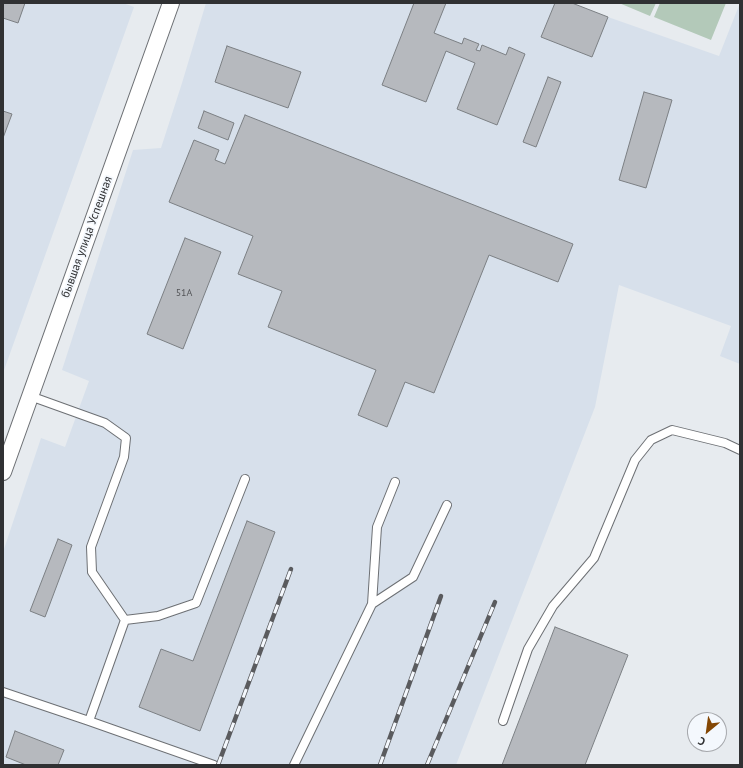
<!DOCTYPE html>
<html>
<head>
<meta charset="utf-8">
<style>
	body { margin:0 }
	#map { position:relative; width:743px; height:768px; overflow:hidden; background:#e7ebef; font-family:"PT Sans",sans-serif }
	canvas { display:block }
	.frame { position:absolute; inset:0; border:4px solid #303133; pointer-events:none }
	.north { position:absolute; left:687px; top:712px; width:40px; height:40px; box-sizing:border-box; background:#f4f8fd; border:1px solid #a6a8ac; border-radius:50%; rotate:209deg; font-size:11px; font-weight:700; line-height:16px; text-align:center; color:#303133 }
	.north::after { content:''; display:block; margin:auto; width:14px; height:18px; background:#844704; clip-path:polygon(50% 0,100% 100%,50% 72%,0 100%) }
</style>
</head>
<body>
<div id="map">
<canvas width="743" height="768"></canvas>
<div class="frame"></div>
<div class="north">С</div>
</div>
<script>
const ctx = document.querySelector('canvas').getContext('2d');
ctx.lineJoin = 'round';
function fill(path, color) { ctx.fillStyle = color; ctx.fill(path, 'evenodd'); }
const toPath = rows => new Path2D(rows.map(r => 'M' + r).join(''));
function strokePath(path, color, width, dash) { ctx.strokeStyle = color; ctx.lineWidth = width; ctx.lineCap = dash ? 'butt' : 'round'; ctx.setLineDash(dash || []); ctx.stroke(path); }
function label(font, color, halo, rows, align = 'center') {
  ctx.font = font + ' "PT Sans",sans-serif'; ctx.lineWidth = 3.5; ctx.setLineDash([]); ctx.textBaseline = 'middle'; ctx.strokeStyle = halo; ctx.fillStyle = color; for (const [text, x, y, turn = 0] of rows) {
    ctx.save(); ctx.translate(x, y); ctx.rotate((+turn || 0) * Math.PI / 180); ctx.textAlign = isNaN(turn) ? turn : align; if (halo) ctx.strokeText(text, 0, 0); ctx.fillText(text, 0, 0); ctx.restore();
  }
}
fill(toPath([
	[3,3,123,3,134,7,3,373],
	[206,3,572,3,608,17,719,56,740,3,740,364,720,356,731,326,619,285,595,407,456,765,3,765,3,552,41,438,65,447,89,381,62,370,133,150,161,148,182,83]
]), '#d7e0eb');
fill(toPath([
	[619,3,656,3,650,16],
	[660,3,726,3,711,40,654,17]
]), '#b3c9b9');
const building = toPath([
	[3,3,25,3,18,23,3,18,3,3],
	[414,3,446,3,434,33,462,44,464,38,479,44,476,50,480,51,482,45,506,55,509,47,525,54,497,125,457,109,475,63,446,51,426,102,382,85,414,3],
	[555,3,572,3,608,17,592,57,541,37,555,3],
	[227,46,301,72,288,108,215,82,227,46],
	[548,77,561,82,536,147,523,142,548,77],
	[644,92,672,100,646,188,619,180,644,92],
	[3,111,12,114,3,138,3,111],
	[204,111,234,123,228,140,198,128,204,111],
	[245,115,573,244,558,282,489,255,434,393,405,382,387,427,358,415,376,370,268,327,282,291,238,274,253,236,169,202,194,140,219,150,215,160,225,164,245,115],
	[185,238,221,252,183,349,147,334,185,238],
	[247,521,275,532,200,731,139,707,161,649,193,661,247,521],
	[58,539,72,545,45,617,30,611,58,539],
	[555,627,628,655,585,765,502,765,555,627],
	[15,731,64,750,58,765,26,765,6,757,15,731]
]);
fill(building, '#b6b9be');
strokePath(building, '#7c8084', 1);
const service = toPath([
	[372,604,377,527,395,482],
	[125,620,158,616,196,603,245,479],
	[3,692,89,721,125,620,92,572,91,547,124,457,126,438,105,423,30,396],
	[89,721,214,765],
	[503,721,528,649,553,606,594,558,635,460,651,440,672,430,725,443,740,450],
	[294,765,372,604,413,577,447,505]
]);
const minor = toPath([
	[3,472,171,3]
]);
strokePath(service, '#6d7074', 10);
strokePath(minor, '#6d7074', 18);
strokePath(service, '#fff', 8);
strokePath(minor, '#fff', 16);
const rail = toPath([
	[218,765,291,569],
	[380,765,441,596],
	[427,765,495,602]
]);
strokePath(rail, '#5a5b5e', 4.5);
strokePath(rail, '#f4f8fd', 3, [9]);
label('10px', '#525356', null, [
	["51А",184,293]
]);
label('12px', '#303133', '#f4f8fd', [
	["бывшая улица Успешная",87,237,-70]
]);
</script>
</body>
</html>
